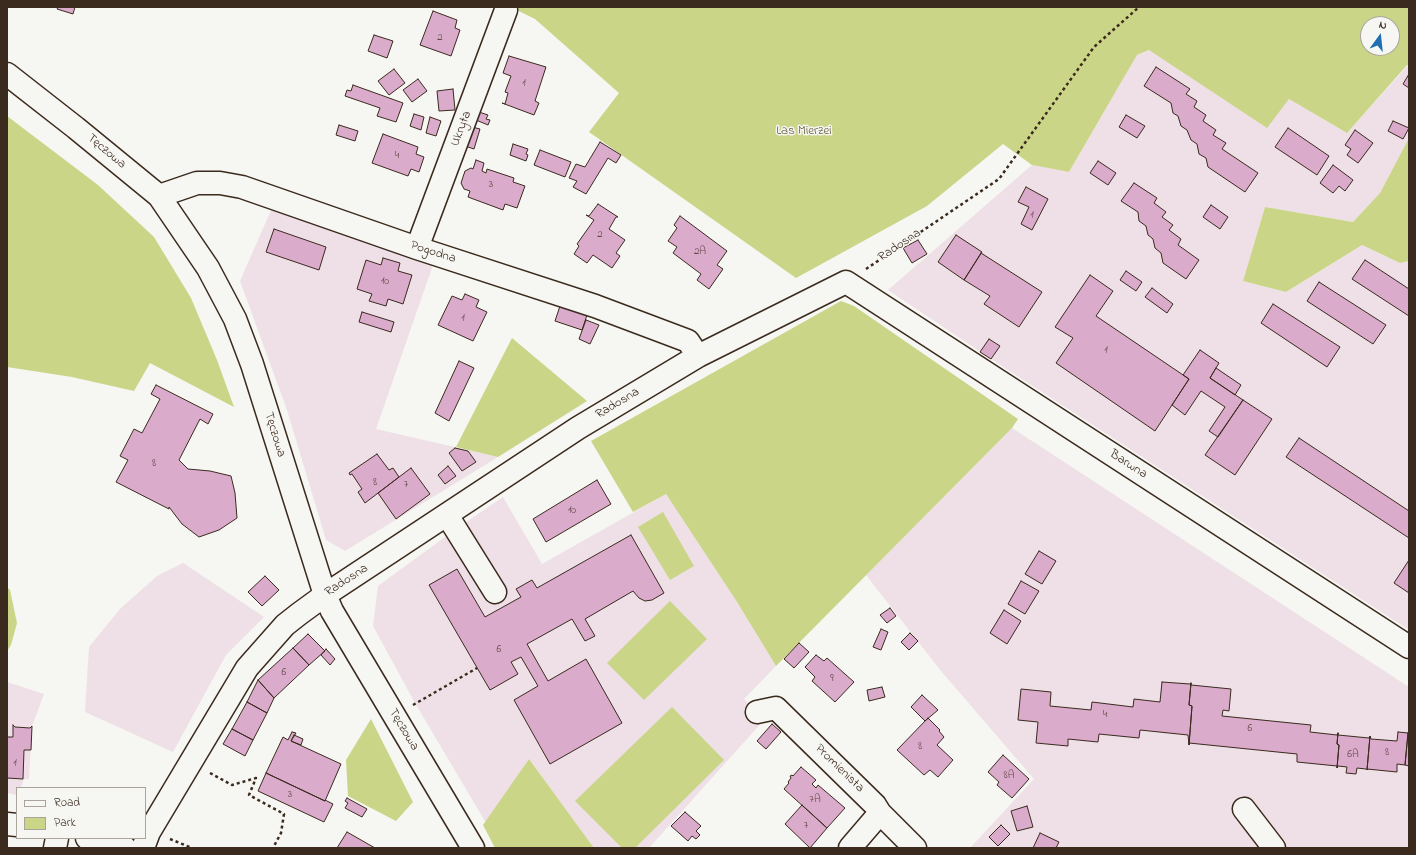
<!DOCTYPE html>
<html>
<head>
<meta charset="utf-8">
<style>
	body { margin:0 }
	#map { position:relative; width:1416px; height:855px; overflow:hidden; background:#f6f6f2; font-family:"Indie Flower",sans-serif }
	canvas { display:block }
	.frame { position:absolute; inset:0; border:8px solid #3b2a1e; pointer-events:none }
	.legend { position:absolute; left:16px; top:787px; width:130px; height:52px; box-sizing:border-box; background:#f6f6f2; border:1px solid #aba49d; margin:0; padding:5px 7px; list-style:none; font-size:12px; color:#3b2a1e }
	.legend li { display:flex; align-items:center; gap:8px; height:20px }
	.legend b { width:20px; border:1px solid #aba49d }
	.north { position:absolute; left:1360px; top:16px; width:40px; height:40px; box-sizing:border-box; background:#f6f6f2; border:1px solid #aba49d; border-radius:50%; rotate:15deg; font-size:11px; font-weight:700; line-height:16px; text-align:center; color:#3b2a1e }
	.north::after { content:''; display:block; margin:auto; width:14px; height:18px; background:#1f6fb2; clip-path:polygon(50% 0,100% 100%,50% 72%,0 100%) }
</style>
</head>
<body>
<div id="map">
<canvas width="1416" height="855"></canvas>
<div class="frame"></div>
<ul class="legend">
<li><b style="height:5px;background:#f6f6f2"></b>Road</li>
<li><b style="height:11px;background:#cad588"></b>Park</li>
</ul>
<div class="north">N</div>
</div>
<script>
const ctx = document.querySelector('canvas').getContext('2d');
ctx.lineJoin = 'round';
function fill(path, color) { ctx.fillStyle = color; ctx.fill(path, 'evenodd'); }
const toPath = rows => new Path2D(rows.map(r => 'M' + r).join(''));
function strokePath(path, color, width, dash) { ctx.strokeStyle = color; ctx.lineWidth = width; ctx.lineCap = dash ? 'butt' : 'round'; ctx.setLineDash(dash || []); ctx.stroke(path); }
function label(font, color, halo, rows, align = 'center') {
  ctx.font = font + ' "Indie Flower",sans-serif'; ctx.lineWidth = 3; ctx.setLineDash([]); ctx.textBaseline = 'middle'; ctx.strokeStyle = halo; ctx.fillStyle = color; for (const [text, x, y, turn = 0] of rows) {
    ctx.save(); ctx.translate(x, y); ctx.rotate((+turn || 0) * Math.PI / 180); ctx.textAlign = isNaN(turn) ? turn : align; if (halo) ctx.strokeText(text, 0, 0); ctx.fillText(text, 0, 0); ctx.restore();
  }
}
fill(toPath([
	[1150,50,1266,127,1289,99,1347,133,1408,65,1409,65,1409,138,1380,193,1353,222,1265,207,1243,281,1286,292,1362,245,1400,263,1409,261,1409,630,991,359,888,290,1032,165,1069,172,1137,55],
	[272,208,434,262,376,429,498,457,345,551,326,540,287,410,240,281],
	[1012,428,1409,687,1409,848,970,848,1034,779,941,671,866,575],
	[666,494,737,602,776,666,744,699,764,720,649,848,594,848,529,759,486,823,415,703,373,626,378,586,456,529,503,497,542,564],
	[183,563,264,617,226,655,173,752,85,712,89,647,120,609,157,576],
	[7,682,44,694,32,726,29,779,24,779,21,788,17,788,17,795,7,793]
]), '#eee0e6');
fill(toPath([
	[511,7,1409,7,1409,65,1407,65,1347,133,1289,99,1267,128,1149,50,1137,55,1069,172,1032,165,1003,144,927,206,796,278,589,132,619,93,535,19],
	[1368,24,1392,24,1392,48,1368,48],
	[7,116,98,185,154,237,191,298,217,360,234,407,150,363,134,391,72,377,7,367],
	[1409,138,1409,261,1400,263,1362,245,1286,292,1243,281,1265,207,1353,222,1380,193],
	[841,301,854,306,1018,419,1012,428,776,666,737,602,666,494,633,512,591,441],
	[512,338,587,401,498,457,456,447],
	[663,512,694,566,670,580,638,527],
	[7,587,10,590,17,623,11,645,7,651],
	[670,601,707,639,644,700,607,663],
	[672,707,724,760,635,848,622,848,575,801],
	[371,719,413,802,396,821,348,796,346,760],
	[529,759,594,848,495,848,483,825]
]), '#cad588');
const building = toPath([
	[58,7,75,7,73,14,57,9,58,7],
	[433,11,457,20,455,28,460,30,451,56,420,45,433,11],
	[374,35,393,41,387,58,368,51,374,35],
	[509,56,546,67,535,101,539,103,534,115,502,103,505,104,508,93,505,92,511,76,503,73,509,56],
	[1156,67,1190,89,1186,94,1197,101,1194,107,1206,115,1203,121,1216,130,1213,135,1226,143,1222,149,1258,173,1245,192,1208,167,1206,158,1199,154,1197,144,1191,140,1187,130,1181,126,1178,116,1173,113,1171,103,1144,86,1156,67],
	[394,69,405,83,389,95,378,81,394,69],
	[1409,74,1409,88,1403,84,1409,74],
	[418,79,427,91,412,102,403,90,418,79],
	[353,85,403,103,396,122,377,116,380,108,345,96,347,90,351,91,353,85],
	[453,89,455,110,439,111,437,91,453,89],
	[479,112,488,115,486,119,490,120,488,125,476,120,479,112],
	[414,114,424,117,421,130,410,126,414,114],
	[1126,115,1145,126,1137,138,1119,127,1126,115],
	[430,117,441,121,436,136,426,133,430,117],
	[1393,121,1409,128,1403,139,1388,131,1393,121],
	[339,125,358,131,355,141,336,135,339,125],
	[468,126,480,129,474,149,462,145,468,126],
	[1288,128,1329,156,1317,175,1275,147,1288,128],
	[1355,130,1373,143,1358,163,1347,155,1351,149,1345,145,1355,130],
	[383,134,418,147,416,154,424,157,419,172,411,169,408,176,372,163,383,134],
	[600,142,621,155,616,163,608,158,586,194,573,187,577,181,569,178,576,164,585,167,600,142],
	[513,144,528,149,526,154,528,155,526,161,510,155,513,144],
	[540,150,571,162,565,177,534,165,540,150],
	[476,160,484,163,482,171,486,173,487,169,514,178,513,182,525,186,517,208,505,204,503,210,468,197,470,191,464,189,461,183,465,171,471,168,473,169,476,160],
	[1098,161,1116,173,1108,185,1090,173,1098,161],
	[1333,165,1353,180,1345,191,1339,186,1333,193,1320,183,1333,165],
	[1134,183,1157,198,1154,203,1166,212,1162,217,1173,225,1169,230,1181,239,1178,245,1199,260,1186,279,1163,263,1161,253,1155,248,1153,239,1148,235,1146,226,1139,221,1138,212,1121,201,1134,183],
	[1026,187,1048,199,1032,230,1021,224,1029,207,1018,202,1026,187],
	[598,204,618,217,616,217,609,229,625,240,616,253,620,256,612,268,593,255,587,263,574,254,579,246,577,244,594,220,586,215,589,216,598,204],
	[1211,205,1228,217,1220,229,1203,217,1211,205],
	[680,216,727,251,717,265,723,269,709,289,697,280,701,274,673,253,677,247,668,241,677,228,674,225,680,216],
	[274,229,326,247,319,270,266,252,274,229],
	[956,235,982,252,964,280,938,262,956,235],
	[918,240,927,254,912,263,903,248,918,240],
	[981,253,1042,292,1019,327,984,304,990,296,964,280,981,253],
	[383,258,400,263,398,271,412,275,403,304,388,299,386,306,369,301,372,294,357,289,366,260,381,265,383,258],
	[1365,260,1409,289,1409,316,1352,279,1365,260],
	[1126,271,1142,282,1136,291,1120,280,1126,271],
	[1090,275,1113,291,1096,316,1189,379,1155,431,1056,363,1073,338,1055,327,1090,275],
	[1319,282,1386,325,1373,344,1307,301,1319,282],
	[1152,288,1173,304,1167,313,1145,297,1152,288],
	[465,294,479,300,476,307,487,312,473,341,438,325,452,296,462,300,465,294],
	[1273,304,1340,347,1327,367,1261,323,1273,304],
	[560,306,587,315,582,330,555,321,560,306],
	[362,312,394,322,391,332,359,322,362,312],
	[586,320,599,325,590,344,579,339,586,320],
	[989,339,1000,346,991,359,980,352,989,339],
	[1200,350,1219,363,1210,378,1243,400,1218,437,1209,431,1225,407,1201,391,1185,415,1172,405,1189,379,1183,375,1200,350],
	[459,361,474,368,449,421,435,413,459,361],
	[1216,368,1241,385,1235,395,1210,378,1216,368],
	[156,385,213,414,208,424,200,419,179,460,188,469,210,471,231,476,235,493,237,518,219,530,199,537,182,524,169,507,169,509,116,482,128,460,120,456,134,429,142,433,160,399,151,394,156,385],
	[1243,400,1272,419,1235,475,1205,455,1243,400],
	[1299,438,1409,511,1409,538,1286,457,1299,438],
	[455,448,468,451,476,462,462,471,449,453,455,448],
	[377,454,389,470,393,468,399,477,365,503,358,492,362,489,352,474,350,475,349,473,377,454],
	[448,466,456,476,445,484,438,475,448,466],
	[411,468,430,494,396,519,378,493,411,468],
	[597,480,611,504,546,542,533,519,597,480],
	[631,535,664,593,652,600,645,601,639,598,633,591,585,619,595,636,585,641,572,619,527,644,548,681,586,659,622,723,550,764,514,700,538,686,521,657,511,662,518,674,490,690,429,585,457,569,485,617,521,597,516,589,532,580,537,588,631,535],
	[1039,551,1056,561,1042,584,1025,574,1039,551],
	[1409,560,1409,593,1394,583,1409,560],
	[265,576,279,590,262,606,248,592,265,576],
	[1021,581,1039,591,1025,614,1008,604,1021,581],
	[890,608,896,616,887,623,880,615,890,608],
	[1004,610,1021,621,1007,644,990,633,1004,610],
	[881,629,888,632,881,650,873,647,881,629],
	[910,633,918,641,909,650,901,642,910,633],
	[308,634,325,651,309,665,293,648,308,634],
	[799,643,809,652,794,668,784,659,799,643],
	[293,648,309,665,274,698,258,680,293,648],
	[326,649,335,659,330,665,321,655,326,649],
	[816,655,824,661,827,658,854,682,835,702,812,681,815,677,805,667,816,655],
	[258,680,274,698,267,713,247,702,258,680],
	[1162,682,1190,684,1191,683,1189,705,1192,706,1189,745,1188,735,1140,730,1139,738,1099,734,1098,742,1068,739,1068,746,1036,743,1038,722,1018,720,1021,689,1051,692,1050,706,1091,710,1092,702,1133,707,1134,699,1160,702,1162,682],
	[1191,683,1191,685,1231,689,1229,711,1223,710,1222,716,1311,725,1310,732,1337,735,1338,733,1337,744,1339,745,1337,768,1337,766,1297,762,1297,754,1189,743,1189,745,1192,706,1189,705,1191,683],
	[882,687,885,697,869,701,867,690,882,687],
	[922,695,938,710,925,721,911,707,922,695],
	[247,702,267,713,253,740,232,729,247,702],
	[928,718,940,730,939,731,944,737,937,745,953,760,938,777,930,770,924,775,897,750,928,718],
	[772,724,781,732,766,749,757,741,772,724],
	[13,725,15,727,30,728,32,726,31,750,24,750,23,779,7,778,7,737,13,737,13,725],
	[232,729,253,740,245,756,223,744,232,729],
	[292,732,296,733,291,741,341,764,325,801,266,773,283,737,288,740,292,732],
	[1398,732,1408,733,1405,765,1397,764,1397,772,1367,769,1367,770,1370,736,1371,739,1397,741,1398,732],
	[1338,733,1338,735,1369,738,1370,736,1367,770,1366,769,1357,768,1356,774,1346,773,1347,767,1338,766,1337,768,1339,745,1337,744,1338,733],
	[1408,733,1409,733,1409,766,1405,765,1408,733],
	[294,735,303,739,301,745,291,741,294,735],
	[1003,755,1029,779,1012,798,997,785,999,782,988,772,1003,755],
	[801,767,816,780,812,784,816,788,818,785,845,808,827,828,784,789,789,783,788,782,791,778,790,776,792,775,793,776,801,767],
	[266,773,325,801,325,800,333,804,324,822,258,791,266,773],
	[347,798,367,809,362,817,345,808,348,803,345,801,347,798],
	[802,805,827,828,810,848,785,824,802,805],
	[1027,806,1033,827,1017,831,1011,811,1027,806],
	[685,812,701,826,696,831,700,835,696,839,692,836,688,841,671,826,685,812],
	[1001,825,1010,834,998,846,989,837,1001,825],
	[347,832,375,848,337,848,347,832],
	[1040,833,1059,842,1056,848,1033,848,1040,833]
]);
fill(building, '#daabcb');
strokePath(building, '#3b2a1e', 1);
const minor = toPath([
	[7,74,76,128,159,196,208,268,235,319,252,364,325,595,332,611,473,848],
	[159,196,197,183,220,183,242,187,417,248,595,306,688,341,698,356],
	[417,248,506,10],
	[447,515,495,592],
	[757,712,776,708,875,805,880,813,915,848],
	[1244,809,1274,848],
	[55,848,57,838],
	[143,848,149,832,247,668,285,625,299,614,325,595,578,428,698,356,846,282,1409,647],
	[850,848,880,813]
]);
const major = toPath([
	[7,824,17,825],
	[87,838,125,848]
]);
strokePath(minor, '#3b2a1e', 25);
strokePath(major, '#3b2a1e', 25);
strokePath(toPath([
	[866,269,999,179,1094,47,1139,7],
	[413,705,477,668],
	[210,773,232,785,256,778,249,795,284,814,281,833,273,848],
	[170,839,192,848]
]), '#3b2a1e', 2.5, [3, 3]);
strokePath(minor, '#f6f6f2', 22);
strokePath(major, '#f6f6f2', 22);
label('11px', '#634a49', null, [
	["2",440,38],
	["1",524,84],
	["4",397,156],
	["3",491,185],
	["1",1032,216],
	["2",600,235],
	["2A",700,252],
	["10",385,282],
	["1",463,319],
	["1",1106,351],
	["8",154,464],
	["8",375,483],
	["7",406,485],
	["10",572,511],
	["6",499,650],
	["6",284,673],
	["9",832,679],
	["4",1105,715],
	["6",1250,729],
	["8",920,747],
	["8",1387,753],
	["6A",1353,755],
	["1",15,764],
	["8A",1009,776],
	["3",290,795],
	["7A",815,800],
	["7",806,826]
]);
label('13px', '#3b2a1e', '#f6f6f2', [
	["Ukryta",462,129,-69],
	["Tęczowa",106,152,40],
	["Radosna",900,246,-34],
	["Pogodna",433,253,18],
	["Radosna",618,404,-31],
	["Tęczowa",274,435,73],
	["Barwna",1128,465,33],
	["Radosna",347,581,-33],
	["Tęczowa",403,730,59],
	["Promienista",839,769,44]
]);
label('13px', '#5f5538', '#f6f6f2', [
	["Las Mierzei",804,132]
]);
</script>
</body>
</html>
